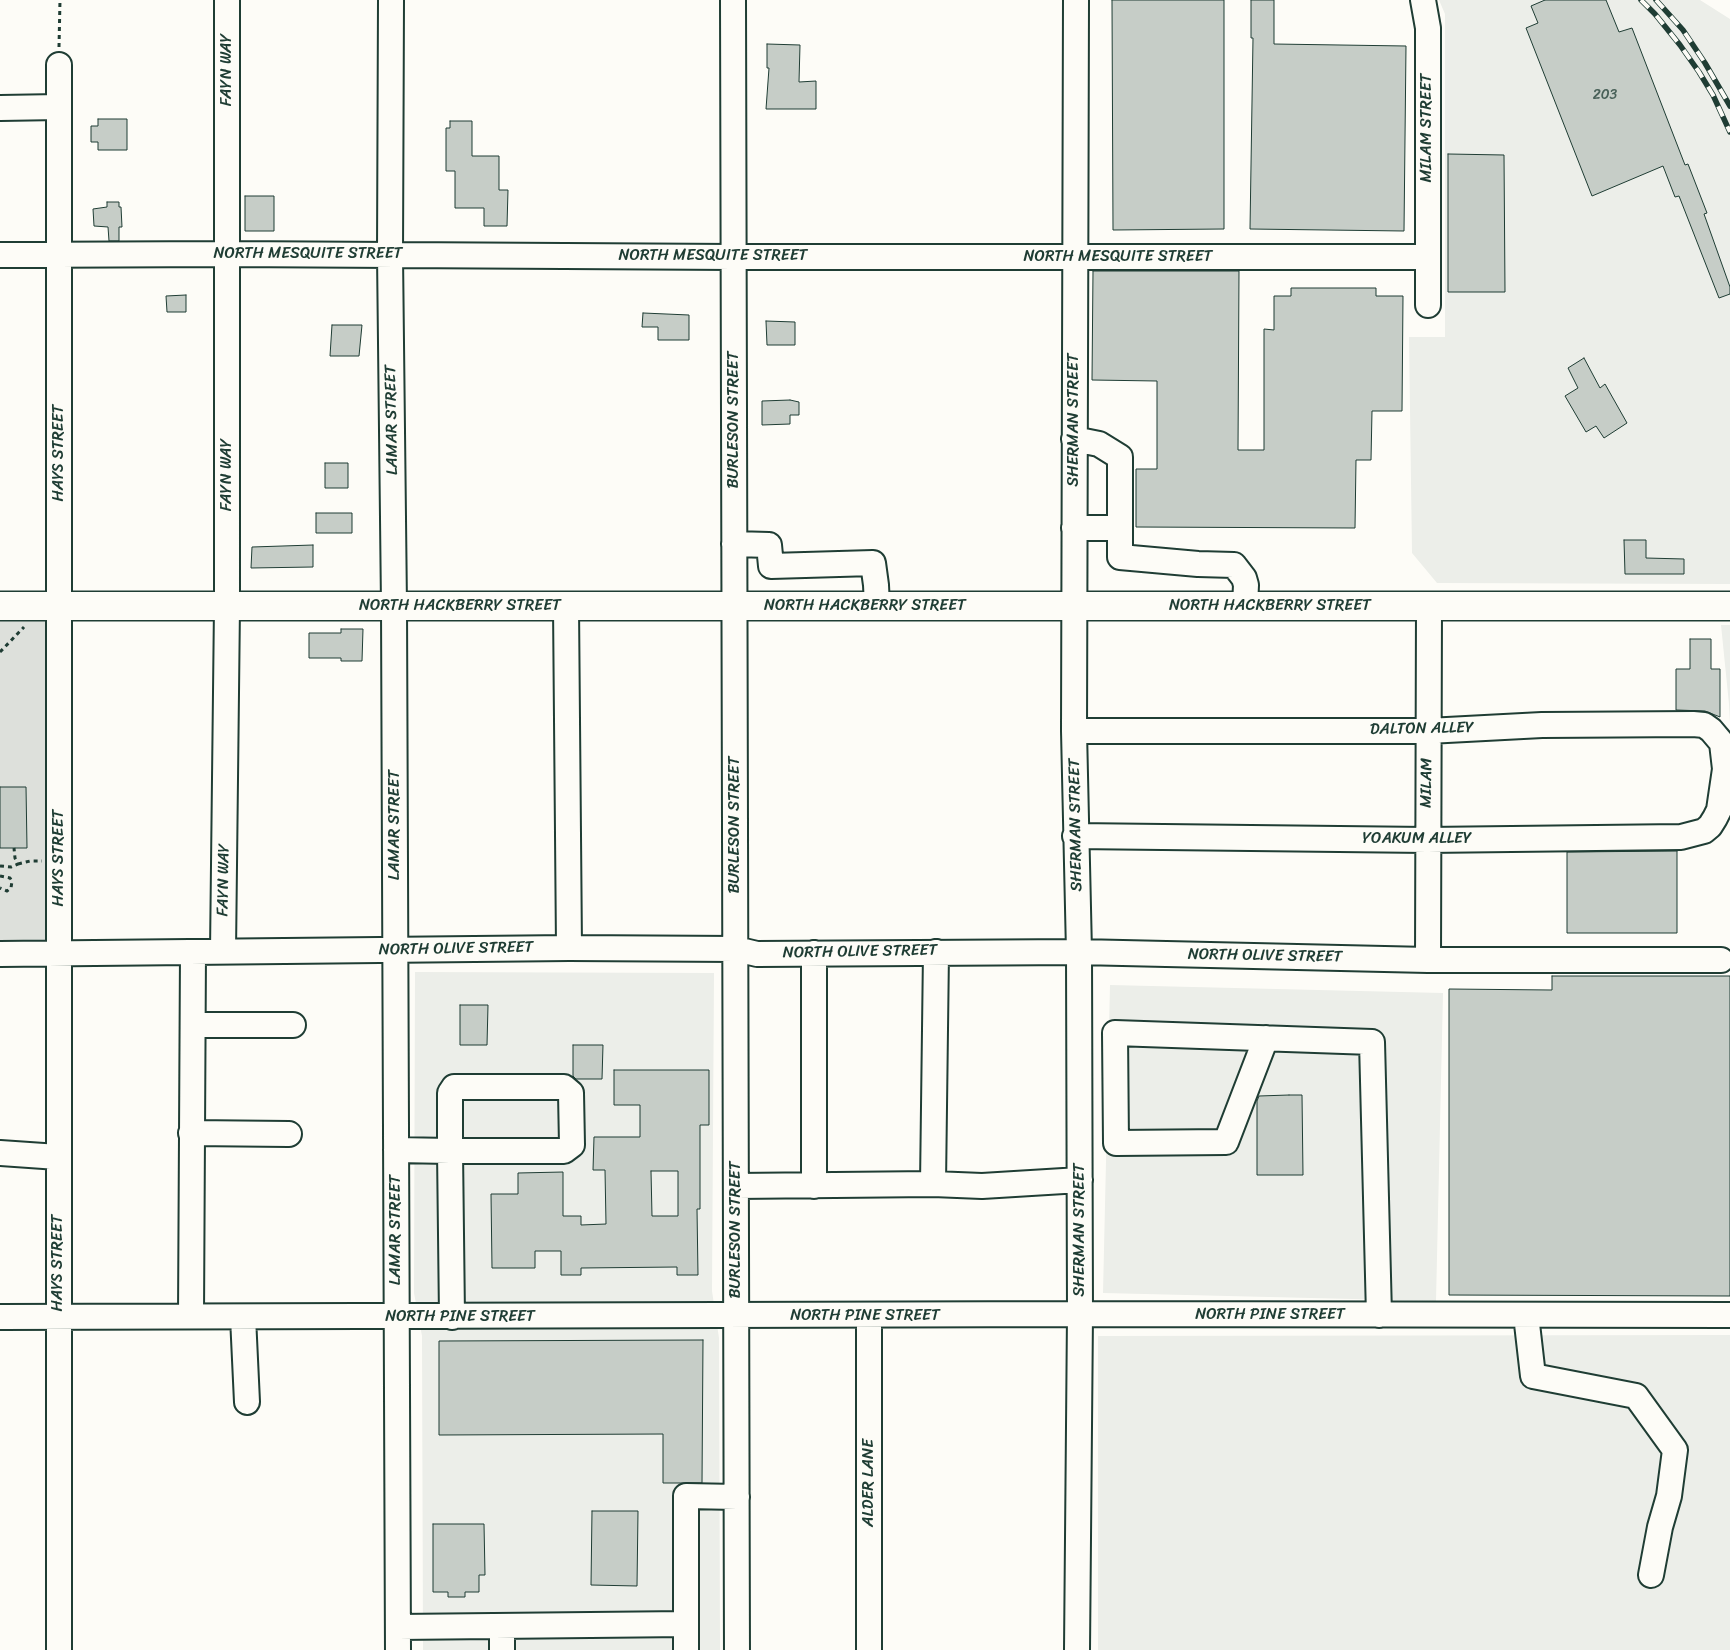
<!DOCTYPE html>
<html>
<head>
<meta charset="utf-8">
<style>
	body { margin:0 }
	canvas { display:block; background:#fdfcf7 }
</style>
</head>
<body>
<canvas width="1730" height="1650"></canvas>
<script>
const ctx = document.querySelector('canvas').getContext('2d');
ctx.lineJoin = 'round';
function fill(path, color) { ctx.fillStyle = color; ctx.fill(path, 'evenodd'); }
const toPath = rows => new Path2D(rows.map(r => 'M' + r).join(''));
function strokePath(path, color, width, dash) { ctx.strokeStyle = color; ctx.lineWidth = width; ctx.lineCap = dash ? 'butt' : 'round'; ctx.setLineDash(dash || []); ctx.stroke(path); }
function label(font, color, halo, rows, align = 'center') {
  ctx.font = font + ' Sriracha,sans-serif'; ctx.lineWidth = 4; ctx.setLineDash([]); ctx.textBaseline = 'middle'; ctx.strokeStyle = halo; ctx.fillStyle = color; for (const [text, x, y, turn = 0] of rows) {
    ctx.save(); ctx.translate(x, y); ctx.rotate((+turn || 0) * Math.PI / 180); ctx.textAlign = isNaN(turn) ? turn : align; if (halo) ctx.strokeText(text, 0, 0); ctx.fillText(text, 0, 0); ctx.restore();
  }
}
fill(toPath([
	[1439,0,1700,0,1730,19,1730,584,1437,583,1412,553,1409,337,1445,337,1445,14],
	[1721,625,1730,625,1730,723,1729,704],
	[415,972,714,973,712,1291,719,1338,720,1650,423,1650,422,1336,414,1293],
	[1110,985,1443,993,1436,1301,1103,1293],
	[1730,1335,1730,1650,1098,1650,1098,1336]
]), '#eceee9');
fill(toPath([
	[0,614,46,620,48,630,47,940,45,943,0,945]
]), '#dde0db');
const building = toPath([
	[1112,0,1224,0,1224,229,1113,230,1112,0],
	[1251,0,1274,0,1274,44,1406,46,1404,231,1250,229,1253,38,1251,38,1251,0],
	[1545,0,1606,0,1619,32,1632,28,1685,165,1688,164,1707,213,1704,214,1730,287,1730,294,1719,298,1679,196,1675,197,1663,166,1592,196,1526,28,1538,23,1531,6,1545,0],
	[767,44,800,45,799,82,816,81,816,109,766,109,769,68,767,68,767,44],
	[98,119,127,119,127,150,98,150,98,142,91,142,91,126,98,126,98,119],
	[450,121,472,121,472,156,499,156,499,190,508,190,507,226,484,226,484,208,455,208,455,171,446,171,446,128,450,128,450,121],
	[1448,154,1504,155,1505,292,1448,292,1448,154],
	[245,196,274,196,274,231,245,231,245,196],
	[107,202,119,202,119,207,121,207,122,227,119,227,119,241,109,241,108,227,94,226,93,209,107,207,107,202],
	[1093,271,1239,271,1238,450,1264,450,1264,329,1274,330,1274,296,1291,296,1291,288,1376,288,1376,296,1403,296,1402,411,1372,411,1371,460,1356,460,1355,528,1136,527,1136,469,1157,469,1157,381,1092,380,1093,271],
	[186,295,186,312,167,312,166,296,186,295],
	[643,313,689,315,689,340,658,340,658,327,642,327,643,313],
	[766,321,795,322,795,345,767,345,766,321],
	[332,325,362,325,359,356,330,356,332,325],
	[1584,358,1600,388,1605,384,1627,423,1604,438,1596,426,1586,432,1565,396,1578,388,1568,368,1584,358],
	[790,400,799,402,799,415,790,415,790,424,762,425,762,401,790,400],
	[325,463,348,463,348,488,325,488,325,463],
	[316,513,352,513,352,533,316,533,316,513],
	[1624,540,1646,540,1646,558,1684,559,1684,574,1625,574,1624,540],
	[313,545,313,567,251,568,252,547,313,545],
	[341,629,363,629,362,661,341,661,341,658,309,658,309,633,341,633,341,629],
	[1690,639,1711,639,1711,669,1720,669,1720,717,1705,711,1676,710,1676,669,1690,669,1690,639],
	[0,787,26,787,27,848,0,848,0,787],
	[1677,851,1677,933,1567,933,1567,852,1677,851],
	[1552,976,1730,976,1730,1296,1449,1295,1449,989,1552,990,1552,976],
	[460,1005,488,1005,487,1045,460,1045,460,1005],
	[573,1045,603,1045,602,1079,576,1079,573,1076,573,1045],
	[614,1070,709,1070,709,1125,700,1125,700,1209,697,1209,698,1275,677,1275,677,1267,581,1268,581,1275,561,1275,561,1251,535,1251,535,1268,492,1268,491,1194,518,1194,518,1173,563,1172,563,1216,581,1216,581,1225,606,1224,605,1170,593,1170,594,1137,640,1137,640,1105,614,1105,614,1070],
	[651,1171,678,1171,678,1216,652,1216,651,1171],
	[1289,1095,1302,1095,1303,1175,1257,1175,1257,1101,1259,1096,1289,1095],
	[703,1340,702,1483,663,1483,663,1434,439,1435,439,1341,703,1340],
	[592,1511,638,1511,637,1586,591,1585,592,1511],
	[433,1524,484,1524,485,1575,479,1575,479,1592,465,1592,465,1597,448,1597,448,1592,433,1592,433,1524]
]);
fill(building, '#c6cdc7');
strokePath(building, '#1f3d34', 1);
const minor = toPath([
	[391,0,390,255,394,606,398,1650],
	[733,0,737,1650],
	[1076,0,1074,731,1079,952,1080,1314,1077,1650],
	[1423,0,1428,28,1428,305],
	[59,65,59,1650],
	[0,108,59,107],
	[0,255,227,254,733,257,1427,257],
	[1074,439,1099,444,1120,457,1120,557,1198,564,1234,565,1244,578,1246,585,1245,606],
	[1074,528,1120,528],
	[734,544,769,545,771,566,873,563,876,585,877,606],
	[566,606,569,948],
	[1074,731,1428,731,1542,725,1693,724,1704,725,1711,730,1722,743,1725,769,1719,810,1715,818,1710,826,1704,831,1681,837,1427,840,1075,836],
	[223,951,227,606,227,0],
	[814,953,814,1186],
	[0,954,569,948,736,949,757,954,1079,952,1428,960,1721,960],
	[1428,960,1429,606],
	[193,1025,293,1025],
	[1266,1038,1226,1142,1116,1143,1115,1033,1372,1042,1379,1315],
	[454,1087,564,1087,571,1093,572,1145,564,1151,450,1151,450,1093,454,1087],
	[191,1133,289,1134],
	[396,1150,450,1151,452,1317],
	[0,1153,58,1157],
	[933,1184,982,1186,1080,1180],
	[736,1186,933,1184,936,952],
	[1526,1315,1533,1376,1636,1396,1675,1450,1669,1496,1660,1527,1651,1575],
	[191,1316,193,952],
	[869,1316,869,1650],
	[0,1317,1080,1314,1730,1315],
	[243,1317,247,1402],
	[398,1627,686,1624],
	[502,1650,502,1626],
	[686,1650,686,1496,737,1497]
]);
const major = toPath([
	[0,606,1730,606]
]);
strokePath(minor, '#1f3d34', 28);
strokePath(major, '#1f3d34', 31);
strokePath(toPath([
	[59,47,60,0],
	[0,652,24,627],
	[18,864,30,861,42,861],
	[0,866,11,867,18,864,15,858,14,848],
	[0,876,10,878,12,881,11,888,7,891,0,888]
]), '#1f3d34', 3, [4, 4]);
strokePath(minor, '#fdfcf7', 24);
strokePath(major, '#fdfcf7', 28);
const rail = toPath([
	[1641,0,1655,14,1680,45,1699,72,1713,95,1730,132],
	[1656,0,1683,30,1705,63,1730,106]
]);
strokePath(rail, '#1f3d34', 5.5);
strokePath(rail, '#fdfcf7', 4, [11]);
label('14px', '#496159', null, [
	["203",1605,95]
]);
label('16px', '#1f3d34', '#fdfcf7', [
	["FAYN WAY",227,70,-90],
	["MILAM STREET",1427,128,-90],
	["NORTH MESQUITE STREET",308,254],
	["NORTH MESQUITE STREET",713,256],
	["NORTH MESQUITE STREET",1118,257],
	["LAMAR STREET",392,420,-91],
	["BURLESON STREET",734,420,-90],
	["SHERMAN STREET",1074,420,-90],
	["HAYS STREET",59,453,-90],
	["FAYN WAY",227,475,-90],
	["NORTH HACKBERRY STREET",460,606],
	["NORTH HACKBERRY STREET",865,606],
	["NORTH HACKBERRY STREET",1270,606],
	["DALTON ALLEY",1422,729,-1],
	["MILAM",1427,783,-89],
	["LAMAR STREET",395,825,-90],
	["BURLESON STREET",735,825,-90],
	["SHERMAN STREET",1076,825,-91],
	["YOAKUM ALLEY",1417,839],
	["HAYS STREET",59,858,-90],
	["FAYN WAY",224,880,-89],
	["NORTH OLIVE STREET",456,949,-1],
	["NORTH OLIVE STREET",860,952,-1],
	["NORTH OLIVE STREET",1265,956,1],
	["LAMAR STREET",396,1230,-90],
	["BURLESON STREET",736,1230,-90],
	["SHERMAN STREET",1080,1230,-90],
	["HAYS STREET",58,1263,-90],
	["NORTH PINE STREET",1270,1315],
	["NORTH PINE STREET",865,1316],
	["NORTH PINE STREET",460,1317],
	["ALDER LANE",869,1483,-90]
]);
</script>
</body>
</html>
